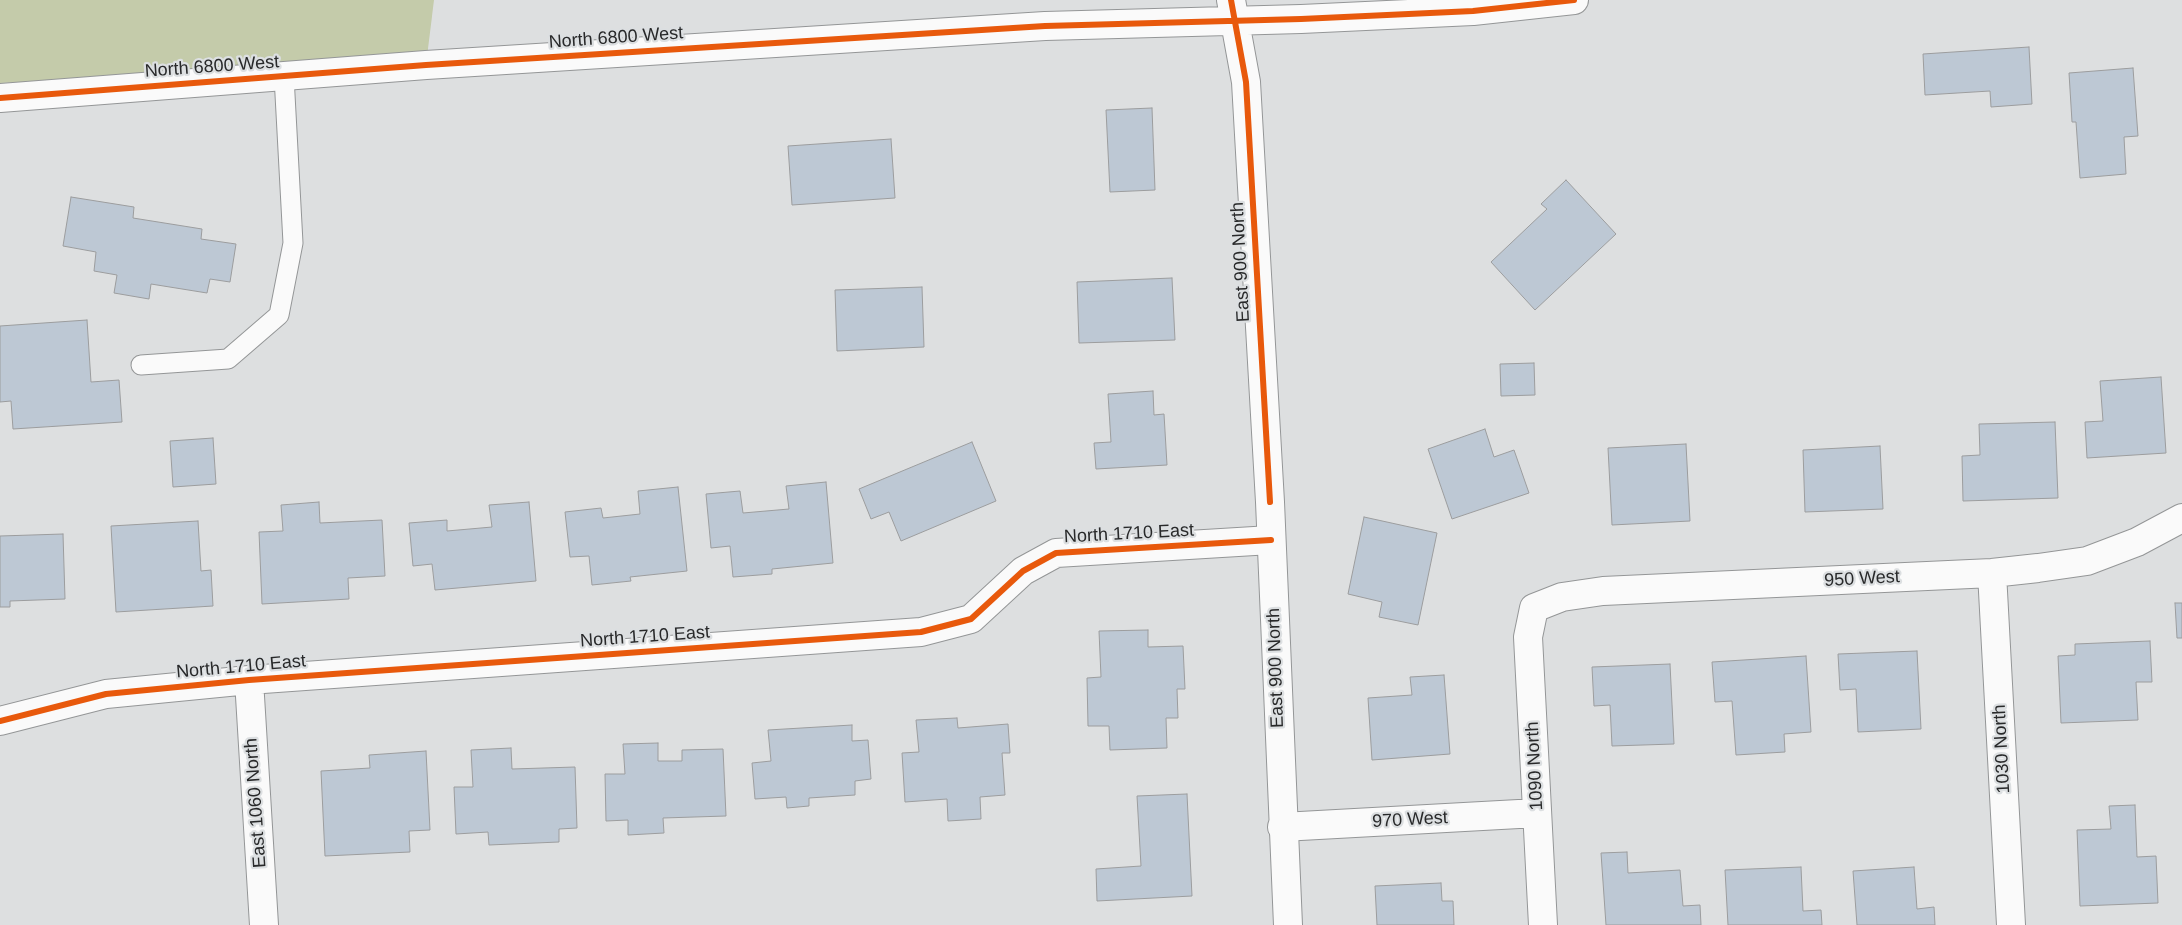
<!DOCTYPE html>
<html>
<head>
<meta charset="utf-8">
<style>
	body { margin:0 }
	canvas { display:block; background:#dddfe0 }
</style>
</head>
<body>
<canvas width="2182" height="925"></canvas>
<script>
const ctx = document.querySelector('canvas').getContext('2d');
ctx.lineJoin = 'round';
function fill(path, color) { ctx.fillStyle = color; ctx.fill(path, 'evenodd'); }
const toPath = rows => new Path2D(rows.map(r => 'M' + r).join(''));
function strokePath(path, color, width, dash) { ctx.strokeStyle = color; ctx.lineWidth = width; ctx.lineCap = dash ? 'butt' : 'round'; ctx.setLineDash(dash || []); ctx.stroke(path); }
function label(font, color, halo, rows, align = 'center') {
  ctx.font = font + ' Helvetica,sans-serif'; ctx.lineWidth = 4.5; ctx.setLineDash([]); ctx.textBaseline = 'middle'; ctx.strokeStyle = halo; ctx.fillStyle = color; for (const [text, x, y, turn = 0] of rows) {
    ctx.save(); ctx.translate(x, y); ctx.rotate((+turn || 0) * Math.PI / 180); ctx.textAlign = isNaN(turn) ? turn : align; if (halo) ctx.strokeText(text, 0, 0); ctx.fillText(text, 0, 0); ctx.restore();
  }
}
fill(toPath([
	[0,0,434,0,426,65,0,83]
]), '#c4cbaa');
const building = toPath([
	[2029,47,2032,104,1991,107,1990,91,1925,95,1923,54,2029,47],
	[2133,68,2138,136,2124,137,2126,174,2080,178,2076,122,2072,122,2069,73,2133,68],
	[1152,108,1155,190,1110,192,1106,110,1152,108],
	[891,139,895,198,792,205,788,146,891,139],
	[1566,180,1616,234,1535,310,1491,262,1547,209,1541,204,1566,180],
	[71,197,134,207,133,218,202,229,201,239,236,244,230,282,210,279,207,293,151,284,149,299,114,293,117,275,94,271,96,252,63,246,71,197],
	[1172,278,1175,340,1079,343,1077,282,1172,278],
	[922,287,924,347,837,351,835,290,922,287],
	[87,320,91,382,119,380,122,422,13,429,11,401,0,402,0,326,87,320],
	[1534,363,1535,395,1501,396,1500,364,1534,363],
	[2161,377,2166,453,2087,458,2085,422,2103,421,2100,381,2161,377],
	[1153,391,1154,415,1164,414,1167,465,1096,469,1094,443,1111,442,1108,394,1153,391],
	[2055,422,2058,498,1963,501,1962,456,1980,455,1979,424,2055,422],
	[1485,429,1494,457,1514,450,1529,493,1452,519,1428,449,1485,429],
	[213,438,216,484,173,487,170,441,213,438],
	[972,442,996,501,901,541,889,512,871,519,859,489,972,442],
	[1686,444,1690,521,1612,525,1608,448,1686,444],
	[1880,446,1883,509,1805,512,1803,450,1880,446],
	[826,482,833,563,772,569,772,574,733,577,730,546,711,548,706,494,740,491,743,513,789,509,786,486,826,482],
	[678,487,687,571,630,577,631,581,592,585,589,556,570,557,565,512,601,508,603,518,640,514,638,491,678,487],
	[319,502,320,523,382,520,385,576,348,578,349,599,262,604,259,532,283,531,281,505,319,502],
	[529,502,536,581,435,590,432,564,413,566,409,523,447,520,447,531,492,527,489,505,529,502],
	[1364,517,1437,533,1418,625,1379,617,1382,602,1348,594,1364,517],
	[198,521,201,571,211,570,213,606,116,612,111,526,198,521],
	[63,534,65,599,10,601,10,607,0,607,0,536,63,534],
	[2175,603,2182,603,2182,638,2177,638,2175,603],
	[1148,630,1148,647,1183,646,1185,689,1177,689,1178,718,1166,718,1167,748,1110,750,1109,726,1088,726,1087,678,1101,677,1099,631,1148,630],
	[2150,641,2152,682,2136,682,2138,720,2061,723,2058,656,2075,655,2075,644,2150,641],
	[1917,651,1921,729,1858,732,1856,689,1840,690,1838,654,1917,651],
	[1806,656,1811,732,1784,734,1785,752,1736,755,1732,701,1715,702,1712,662,1806,656],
	[1670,664,1674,744,1612,746,1610,705,1594,706,1592,667,1670,664],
	[1444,675,1450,754,1372,760,1368,698,1412,695,1410,677,1444,675],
	[957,718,958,728,1008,724,1010,753,1002,753,1005,795,980,797,981,819,948,821,947,799,905,802,902,753,919,752,916,720,957,718],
	[852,725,852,741,868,740,871,779,855,781,855,795,809,798,809,806,787,808,786,797,755,799,752,763,771,761,768,730,852,725],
	[658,743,658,761,682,761,682,750,723,749,726,816,663,818,664,833,628,835,628,820,606,821,605,774,625,774,623,744,658,743],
	[511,748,512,769,575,767,577,828,559,829,559,842,489,845,488,832,456,834,454,787,473,787,471,750,511,748],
	[426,751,430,830,409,831,410,852,325,856,321,771,370,768,369,755,426,751],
	[1187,794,1192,896,1097,901,1096,869,1141,866,1137,796,1187,794],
	[2135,805,2137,857,2156,856,2158,903,2080,906,2077,830,2111,829,2109,806,2135,805],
	[1627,852,1628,873,1680,870,1683,906,1700,905,1701,925,1606,925,1601,853,1627,852],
	[1801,867,1803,911,1821,910,1822,925,1728,925,1725,870,1801,867],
	[1914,867,1917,909,1934,907,1935,925,1857,925,1853,871,1914,867],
	[1441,883,1442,901,1453,901,1454,925,1377,925,1375,886,1441,883]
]);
fill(building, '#bdc8d4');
strokePath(building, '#9c9d9e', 1);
const lane = toPath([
	[141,365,228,359,279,315,293,243,284,76]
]);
const street = toPath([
	[1992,573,2011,925],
	[249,680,264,925],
	[0,721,106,694,249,680,921,632,971,619,1023,571,1056,553,1271,540],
	[1282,827,1537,813],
	[1543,925,1528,637,1534,608,1562,597,1603,591,1992,573,2038,568,2087,561,2137,542,2182,518]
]);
const secondary = toPath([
	[1231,0,1246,82,1270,502,1288,925],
	[0,98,426,65,1045,26,1301,19,1473,11,1574,0]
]);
strokePath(lane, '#949697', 21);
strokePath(street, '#949697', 30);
strokePath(secondary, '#949697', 30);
strokePath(lane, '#fafafa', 19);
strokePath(street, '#fafafa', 28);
strokePath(secondary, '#fafafa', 28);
strokePath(toPath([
	[1231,0,1246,82,1270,502],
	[0,98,426,65,1045,26,1301,19,1473,11,1574,0],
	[0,721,106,694,249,680,921,632,971,619,1023,571,1056,553,1271,540]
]), '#e8590c', 6);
label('18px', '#28292a', '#dcdfe1', [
	["North 6800 West",616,38,-4],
	["North 6800 West",212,67,-4],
	["East 900 North",1241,262,-93],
	["North 1710 East",1129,534,-3],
	["950 West",1862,579,-3],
	["North 1710 East",645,637,-4],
	["North 1710 East",241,667,-5],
	["East 900 North",1276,668,-92],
	["1030 North",2002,749,-93],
	["1090 North",1535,766,-93],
	["East 1060 North",256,803,-94],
	["970 West",1410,820,-3]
]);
</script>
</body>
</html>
